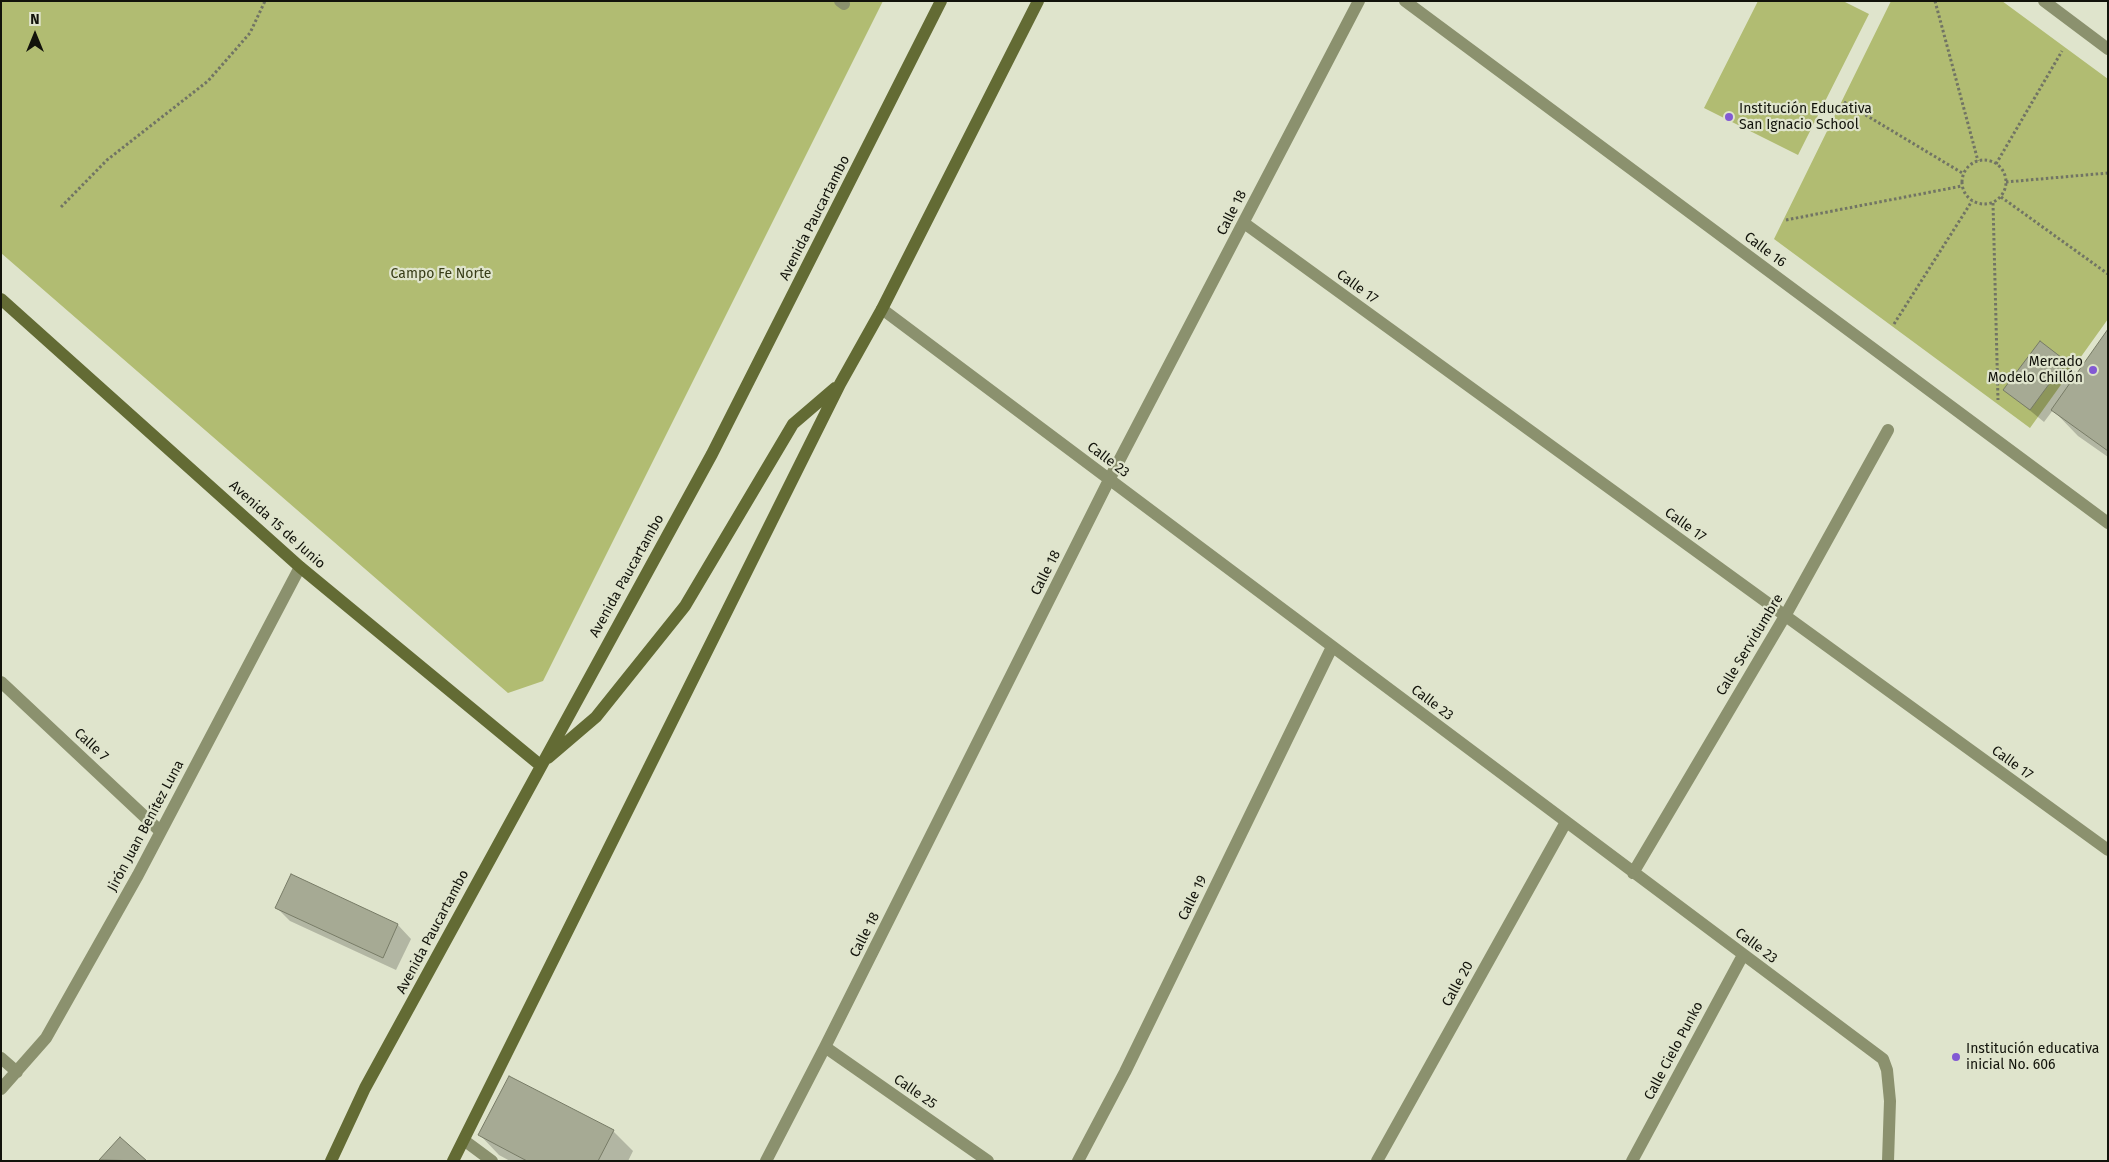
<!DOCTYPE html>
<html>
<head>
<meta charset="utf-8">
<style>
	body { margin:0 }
	#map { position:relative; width:2109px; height:1162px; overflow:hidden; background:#dfe4cc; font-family:"Fira Sans",sans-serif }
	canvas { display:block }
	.frame { position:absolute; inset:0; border:2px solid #12130b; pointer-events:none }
	.north { position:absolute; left:10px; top:10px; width:50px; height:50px; -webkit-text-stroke:4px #dfe4cc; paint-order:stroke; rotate:0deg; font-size:14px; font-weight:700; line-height:20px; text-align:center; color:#12130b }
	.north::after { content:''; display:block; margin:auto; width:18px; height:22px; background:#12130b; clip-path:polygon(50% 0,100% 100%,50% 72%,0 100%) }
</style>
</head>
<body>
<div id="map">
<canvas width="2109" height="1162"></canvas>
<div class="frame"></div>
<div class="north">N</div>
</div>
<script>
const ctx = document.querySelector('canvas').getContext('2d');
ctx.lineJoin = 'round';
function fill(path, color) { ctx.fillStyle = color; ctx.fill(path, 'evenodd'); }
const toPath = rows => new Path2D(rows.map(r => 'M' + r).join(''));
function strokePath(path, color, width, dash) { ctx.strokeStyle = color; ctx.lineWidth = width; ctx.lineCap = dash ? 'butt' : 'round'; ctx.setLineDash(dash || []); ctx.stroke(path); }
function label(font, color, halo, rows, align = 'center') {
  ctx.font = font + ' "Fira Sans",sans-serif'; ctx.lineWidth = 4.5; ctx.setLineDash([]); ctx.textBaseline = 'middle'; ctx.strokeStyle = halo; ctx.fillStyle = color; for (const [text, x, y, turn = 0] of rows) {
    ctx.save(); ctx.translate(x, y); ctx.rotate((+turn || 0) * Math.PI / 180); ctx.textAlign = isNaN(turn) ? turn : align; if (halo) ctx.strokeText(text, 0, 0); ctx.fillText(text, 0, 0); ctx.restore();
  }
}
fill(toPath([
	[1,1,883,1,543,681,508,693,1,253],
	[1758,1,1843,1,1869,14,1798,155,1704,108],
	[1891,1,2002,1,2108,79,2108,319,2030,428,1774,239]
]), '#b1bc72');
fill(toPath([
	[2108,331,2108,457,2078,436,2053,410,2044,422,2005,390,2040,343,2065,362,2078,374],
	[292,876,398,925,411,939,396,970,290,921,277,908],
	[613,1131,633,1151,628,1161,510,1161,499,1155,480,1135]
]), '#0003');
const building = toPath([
	[2108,329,2108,451,2051,410,2108,329],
	[2040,341,2066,361,2030,410,2003,390,2040,341],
	[291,874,398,924,383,958,275,908,291,874],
	[509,1076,614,1130,598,1161,527,1161,478,1135,509,1076],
	[120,1137,147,1161,99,1160,120,1137]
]);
fill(building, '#a6aa94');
strokePath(building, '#777b66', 1);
strokePath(toPath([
	[1935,1,1978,161],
	[1844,102,1964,174],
	'1962 182a22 22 0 1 1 44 0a22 22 0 1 1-44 0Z',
	[1996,164,2062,51],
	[2006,182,2108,173],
	[2001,197,2108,274],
	[1993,203,1998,400],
	[61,207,107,160,208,81,250,33,265,1],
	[1786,220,1962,186],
	[1894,324,1972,201]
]), '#717464', 3, [2.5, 2.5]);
strokePath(toPath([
	[840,1,844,4]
]), '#8b916e', 12);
strokePath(toPath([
	[1405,1,2108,523],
	[2044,1,2108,49],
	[1244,223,2108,850],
	[882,309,1883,1059,1887,1070,1890,1101,1888,1161],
	[1,682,160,831],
	[1633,873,1785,616,1888,430],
	[825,1047,988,1161],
	[1,1058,17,1072],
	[1,1089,46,1038,138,875,300,567],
	[465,1141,492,1161],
	[766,1161,825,1047,1109,480,1359,1],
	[1078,1161,1125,1072,1332,647],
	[1377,1161,1566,822],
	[1632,1161,1743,955]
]), '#8b916e', 12);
strokePath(toPath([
	[1,299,300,567,540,765],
	[548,758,596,717,685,606,793,424,835,388],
	[331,1161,365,1088,712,454,941,1],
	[453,1161,840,384,882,309,1038,1]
]), '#636b34', 12);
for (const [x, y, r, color] of [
	[1729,117,5,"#8259d3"],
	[2093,370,5,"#8259d3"],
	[1956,1057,5,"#8259d3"]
]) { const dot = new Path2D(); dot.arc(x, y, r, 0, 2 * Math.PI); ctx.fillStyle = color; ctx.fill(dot); strokePath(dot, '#dfe4cc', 2); }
label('14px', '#12130b', '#dfe4cc', [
	["Institución Educativa",1739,109],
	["San Ignacio School",1739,125],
	["Mercado",2083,362,"right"],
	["Modelo Chillón",2083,378,"right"],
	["Institución educativa",1966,1049],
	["inicial No. 606",1966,1065]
], 'left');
label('14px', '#12130b', '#dfe4cc', [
	["Calle 18",1232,213,-63],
	["Avenida Paucartambo",815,218,-63],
	["Calle 16",1765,250,37],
	["Calle 17",1357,287,36],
	["Calle 23",1108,460,37],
	["Avenida 15 de Junio",277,525,42],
	["Calle 17",1685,525,36],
	["Calle 18",1046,573,-63],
	["Avenida Paucartambo",627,576,-61],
	["Calle Servidumbre",1750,645,-59],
	["Calle 23",1432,703,37],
	["Calle 7",91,745,43],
	["Calle 17",2012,763,36],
	["Jirón Juan Benítez Luna",146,826,-62],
	["Calle 19",1193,898,-64],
	["Avenida Paucartambo",433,932,-62],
	["Calle 18",865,935,-63],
	["Calle 23",1756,946,37],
	["Calle 20",1458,984,-61],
	["Calle Cielo Punko",1674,1051,-62],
	["Calle 25",915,1092,35]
]);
label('14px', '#383d18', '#dfe4cc', [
	["Campo Fe Norte",441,274]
]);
</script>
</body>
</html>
